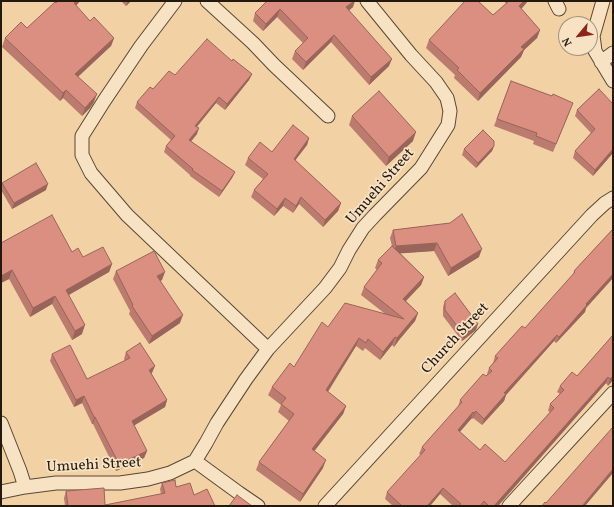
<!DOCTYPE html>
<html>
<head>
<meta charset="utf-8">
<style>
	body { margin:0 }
	#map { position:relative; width:614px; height:507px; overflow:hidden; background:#f2d2a5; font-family:Vollkorn,serif }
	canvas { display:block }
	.frame { position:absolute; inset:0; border:2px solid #24190f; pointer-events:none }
	.north { position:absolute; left:558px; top:16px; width:40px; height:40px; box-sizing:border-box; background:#f7e2c4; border:1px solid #a3927c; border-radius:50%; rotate:241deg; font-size:11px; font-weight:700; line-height:16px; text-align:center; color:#24190f }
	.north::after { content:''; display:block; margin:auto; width:14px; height:18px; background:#8f2418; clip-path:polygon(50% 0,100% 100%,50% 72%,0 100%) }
</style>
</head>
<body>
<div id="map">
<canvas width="614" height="507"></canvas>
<div class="frame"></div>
<div class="north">N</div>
</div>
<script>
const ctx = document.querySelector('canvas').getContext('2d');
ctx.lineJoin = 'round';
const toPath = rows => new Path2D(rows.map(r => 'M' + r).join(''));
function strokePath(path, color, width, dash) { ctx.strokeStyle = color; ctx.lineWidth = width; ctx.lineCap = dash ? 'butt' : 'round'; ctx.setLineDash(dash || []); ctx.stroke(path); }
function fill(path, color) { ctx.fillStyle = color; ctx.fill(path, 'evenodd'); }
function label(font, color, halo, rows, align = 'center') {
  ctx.font = font + ' Vollkorn,serif'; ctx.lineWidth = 3.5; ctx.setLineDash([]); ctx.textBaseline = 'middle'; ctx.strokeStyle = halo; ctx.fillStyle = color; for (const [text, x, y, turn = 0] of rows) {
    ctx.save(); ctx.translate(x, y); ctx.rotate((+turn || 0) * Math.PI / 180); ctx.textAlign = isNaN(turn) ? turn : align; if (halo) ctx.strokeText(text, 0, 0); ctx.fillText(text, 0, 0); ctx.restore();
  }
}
const minor = toPath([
	[175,1,141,46,104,101,82,136,82,155,91,173,127,215,268,349],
	[207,1,253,43,274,65,328,116],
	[555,1,559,9],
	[603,1,593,36,594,43,595,51,613,81],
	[601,62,613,53],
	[1,423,20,471,25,487],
	[195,461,239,493,258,506],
	[1,492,25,487,56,483,120,483,148,479,170,473,195,461,206,443,217,423,246,379,268,349,325,288,340,268,349,250,363,228,375,215,421,168,448,125,450,111,447,98,436,82,411,55,367,1],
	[325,506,592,215,605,203,613,198],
	[509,506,613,393]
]);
strokePath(minor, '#584734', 15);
strokePath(minor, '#f7e2c4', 13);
fill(toPath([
	[80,1,76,6,90,21,114,38,111,46,78,77,94,102,90,108,82,116,63,98,60,101,2,47,5,38,27,28,56,3],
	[121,1,131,1,126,6],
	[267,1,353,7,349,10,389,66,369,85,331,42,303,70,292,59,295,51,303,43,277,17,263,31,253,21,255,13],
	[504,1,528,1,521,9,540,30,537,38,524,50,521,57,478,101,454,78,455,75,426,48,429,40,493,15,506,4],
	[252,74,249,80,225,110,216,103,197,127,197,134,191,142,235,172,232,178,219,197,190,176,190,175,164,152,166,146,171,140,135,108,137,102,153,89,175,75],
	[511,81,552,96,570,111,553,152,533,144,534,141,494,126],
	[599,89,613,153,593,176,573,158,575,151,591,133,575,116,577,110],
	[352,116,413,141,386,166,349,125],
	[309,138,307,145,295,160,341,203,338,211,323,227,299,204,293,213,283,206,274,216,251,197,254,190,263,179,245,165,248,158,272,152],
	[494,146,492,151,476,168,462,155,464,149],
	[2,183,46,190,12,209,1,190,1,186],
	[450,223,479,257,448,276,434,251,400,253,424,277,421,285,406,301,418,313,415,321,399,340,394,347,392,345,380,360,365,348,363,351,356,346,328,392,346,406,343,414,314,451,323,468,300,502,256,470,259,462,289,421,278,412,281,405,268,395,272,387,294,367,328,327,384,313,361,295,364,287,377,270,375,268,378,260,392,246,390,238,393,230],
	[613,229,613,278,586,308,585,312,556,343,554,341,506,395,504,401,482,425,473,418,472,419,471,419,460,432,480,450,505,462,550,412,548,411,550,404,560,394,557,392,560,386,577,376,613,335,613,380,608,386,606,383,498,506,453,506,440,494,430,506,393,506,385,499,387,492,421,455,419,454,422,447,458,407,460,400,487,375,487,374,489,368,493,363,495,356,525,328,573,275,574,271],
	[1,243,72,252,83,257,112,264,109,272,69,295,82,334,72,340,52,304,30,317,9,279,1,283],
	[116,271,162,280,160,281,180,323,149,344,129,314,130,311,113,279],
	[445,301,476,330,462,341,443,316,443,307],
	[126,352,152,373,151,373,167,400,165,407,134,425,147,451,144,458,116,471,93,424,92,424,82,403,74,407,50,361,52,354,87,379,125,361,124,359],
	[162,483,176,487,194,495,215,506,65,506,64,498,66,491,105,505,161,494,160,489]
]), '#bc7b6f');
fill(toPath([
	[76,1,80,1,71,11,74,3],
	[128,1,131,1,126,6],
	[354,1,355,1,353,7,344,15,346,7],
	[524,1,528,1,517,14,519,6],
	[280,9,277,17,263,31,266,24],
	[540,30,537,38,524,50,521,57,478,101,480,93,521,47],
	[334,35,331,42,303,70,306,62],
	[114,38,111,46,72,82,75,74],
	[392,59,389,66,369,85,371,77],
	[252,74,249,80,225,110,227,104],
	[66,90,63,98,60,101,63,93],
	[97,94,94,102,90,108,82,116,85,108],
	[219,97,216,103,192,132,195,126],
	[199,128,197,134,186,146,189,140],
	[416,132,413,141,386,166,389,157],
	[309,138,307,145,291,166,294,159],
	[494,146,492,151,476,168,478,163],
	[613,149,613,153,593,176,595,170],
	[235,172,232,178,219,197,222,191],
	[48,184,46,190,12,209,14,203],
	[301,197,299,204,293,213,296,206],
	[285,198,283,206,274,216,277,209],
	[341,203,338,211,323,227,325,220],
	[437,243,434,251,393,254,396,246],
	[482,249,479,257,448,276,451,268],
	[112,264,109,272,63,298,66,290],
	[12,270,9,279,1,283,1,276],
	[165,272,162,280,154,284,157,276],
	[613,274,613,278,586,308,585,312,556,343,559,337,586,304],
	[424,277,421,285,400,307,403,299],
	[55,296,52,304,30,317,33,308],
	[418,313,415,321,399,340,394,347,397,338,402,332],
	[183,315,180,323,149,344,152,336],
	[478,324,476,330,462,341,464,335],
	[85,325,82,334,72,340,75,331],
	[557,335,554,341,506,395,504,401,482,425,484,419,504,393],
	[395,337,392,345,380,360,383,352],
	[359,338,356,346,323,399,326,390],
	[155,366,152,373,146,377,149,370],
	[613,376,613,380,608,386,610,379],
	[608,377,606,383,498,506,494,506],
	[84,396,82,403,74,407,76,400],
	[167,400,165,407,130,428,132,421],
	[346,406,343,414,309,458,312,449],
	[476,411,473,418,472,419,474,413],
	[473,412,471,419,455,437,458,430],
	[94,417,95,417,93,424,92,424],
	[147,451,144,458,116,471,119,464],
	[326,460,323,468,300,502,303,494],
	[613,469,613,473,585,506,582,506],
	[443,488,440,494,430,506,427,506]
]), '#99645a');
const building = toPath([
	[58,1,76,1,74,3,90,21,94,17,114,38,75,74,97,94,93,99,85,108,66,90,63,93,5,38,21,22,27,28,55,2,56,3,58,1],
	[267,1,354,1,346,7,392,59,371,77,334,35,306,62,295,51,308,38,280,9,266,24,255,13,267,1],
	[465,1,478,1,493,15,509,1,524,1,519,6,540,30,521,47,524,49,480,93,457,70,459,68,429,40,465,1],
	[207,39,232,61,233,59,252,74,227,104,219,97,195,126,199,128,189,140,235,172,222,191,192,170,193,169,166,146,175,136,137,102,150,87,153,89,169,71,175,75,207,39],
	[511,81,552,96,553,94,573,103,556,144,536,136,537,133,497,119,511,81],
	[599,89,613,104,613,149,595,170,575,151,595,129,577,110,599,89],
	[379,91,416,132,389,157,352,116,379,91],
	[293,125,309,138,294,159,341,203,325,220,301,197,296,206,285,198,277,209,254,190,268,174,248,158,260,142,272,152,293,125],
	[483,130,494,141,494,146,478,163,464,149,483,130],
	[36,163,48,184,14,203,2,183,36,163],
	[462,214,482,249,451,268,437,243,396,246,393,230,450,223,462,214],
	[52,215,72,252,78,248,83,257,103,247,112,264,66,290,85,325,75,331,55,296,33,308,12,270,1,276,1,243,52,215],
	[613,229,613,274,586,304,587,305,559,337,557,335,504,393,506,394,484,419,476,411,474,413,473,412,458,430,480,450,485,444,505,462,554,408,550,404,564,390,560,386,572,372,577,376,613,335,613,376,610,379,608,377,494,506,489,506,484,501,480,506,459,506,461,504,443,488,427,506,402,506,387,492,425,450,422,447,462,402,460,400,483,374,486,376,492,371,489,368,498,358,495,356,522,326,525,328,575,272,574,271,613,229],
	[392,246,424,277,403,299,418,313,402,332,397,338,395,337,383,352,368,339,366,343,359,338,326,390,346,406,312,449,326,460,303,494,259,462,294,414,281,404,286,398,272,387,290,363,294,367,322,322,328,327,345,303,404,319,364,287,382,263,378,260,392,246],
	[154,251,165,272,157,276,183,315,152,336,132,306,133,305,116,271,154,251],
	[455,293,478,324,464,335,445,310,445,301,455,293],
	[140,343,155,366,149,370,167,400,132,421,147,451,119,464,95,417,94,417,84,396,76,400,52,354,70,345,87,379,130,358,126,352,140,343],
	[613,427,613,469,582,506,542,506,545,502,546,503,613,427],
	[175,480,176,487,190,483,194,495,207,489,215,506,68,506,66,491,104,488,105,505,165,493,162,483,175,480],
	[237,495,252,506,229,506,237,495]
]);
fill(building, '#db8f81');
strokePath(building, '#99645a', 1);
label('15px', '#24190f', '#f7e2c4', [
	["Umuehi Street",381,187,-49],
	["Church Street",456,339,-47],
	["Umuehi Street",94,466,-3]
]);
</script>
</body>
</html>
